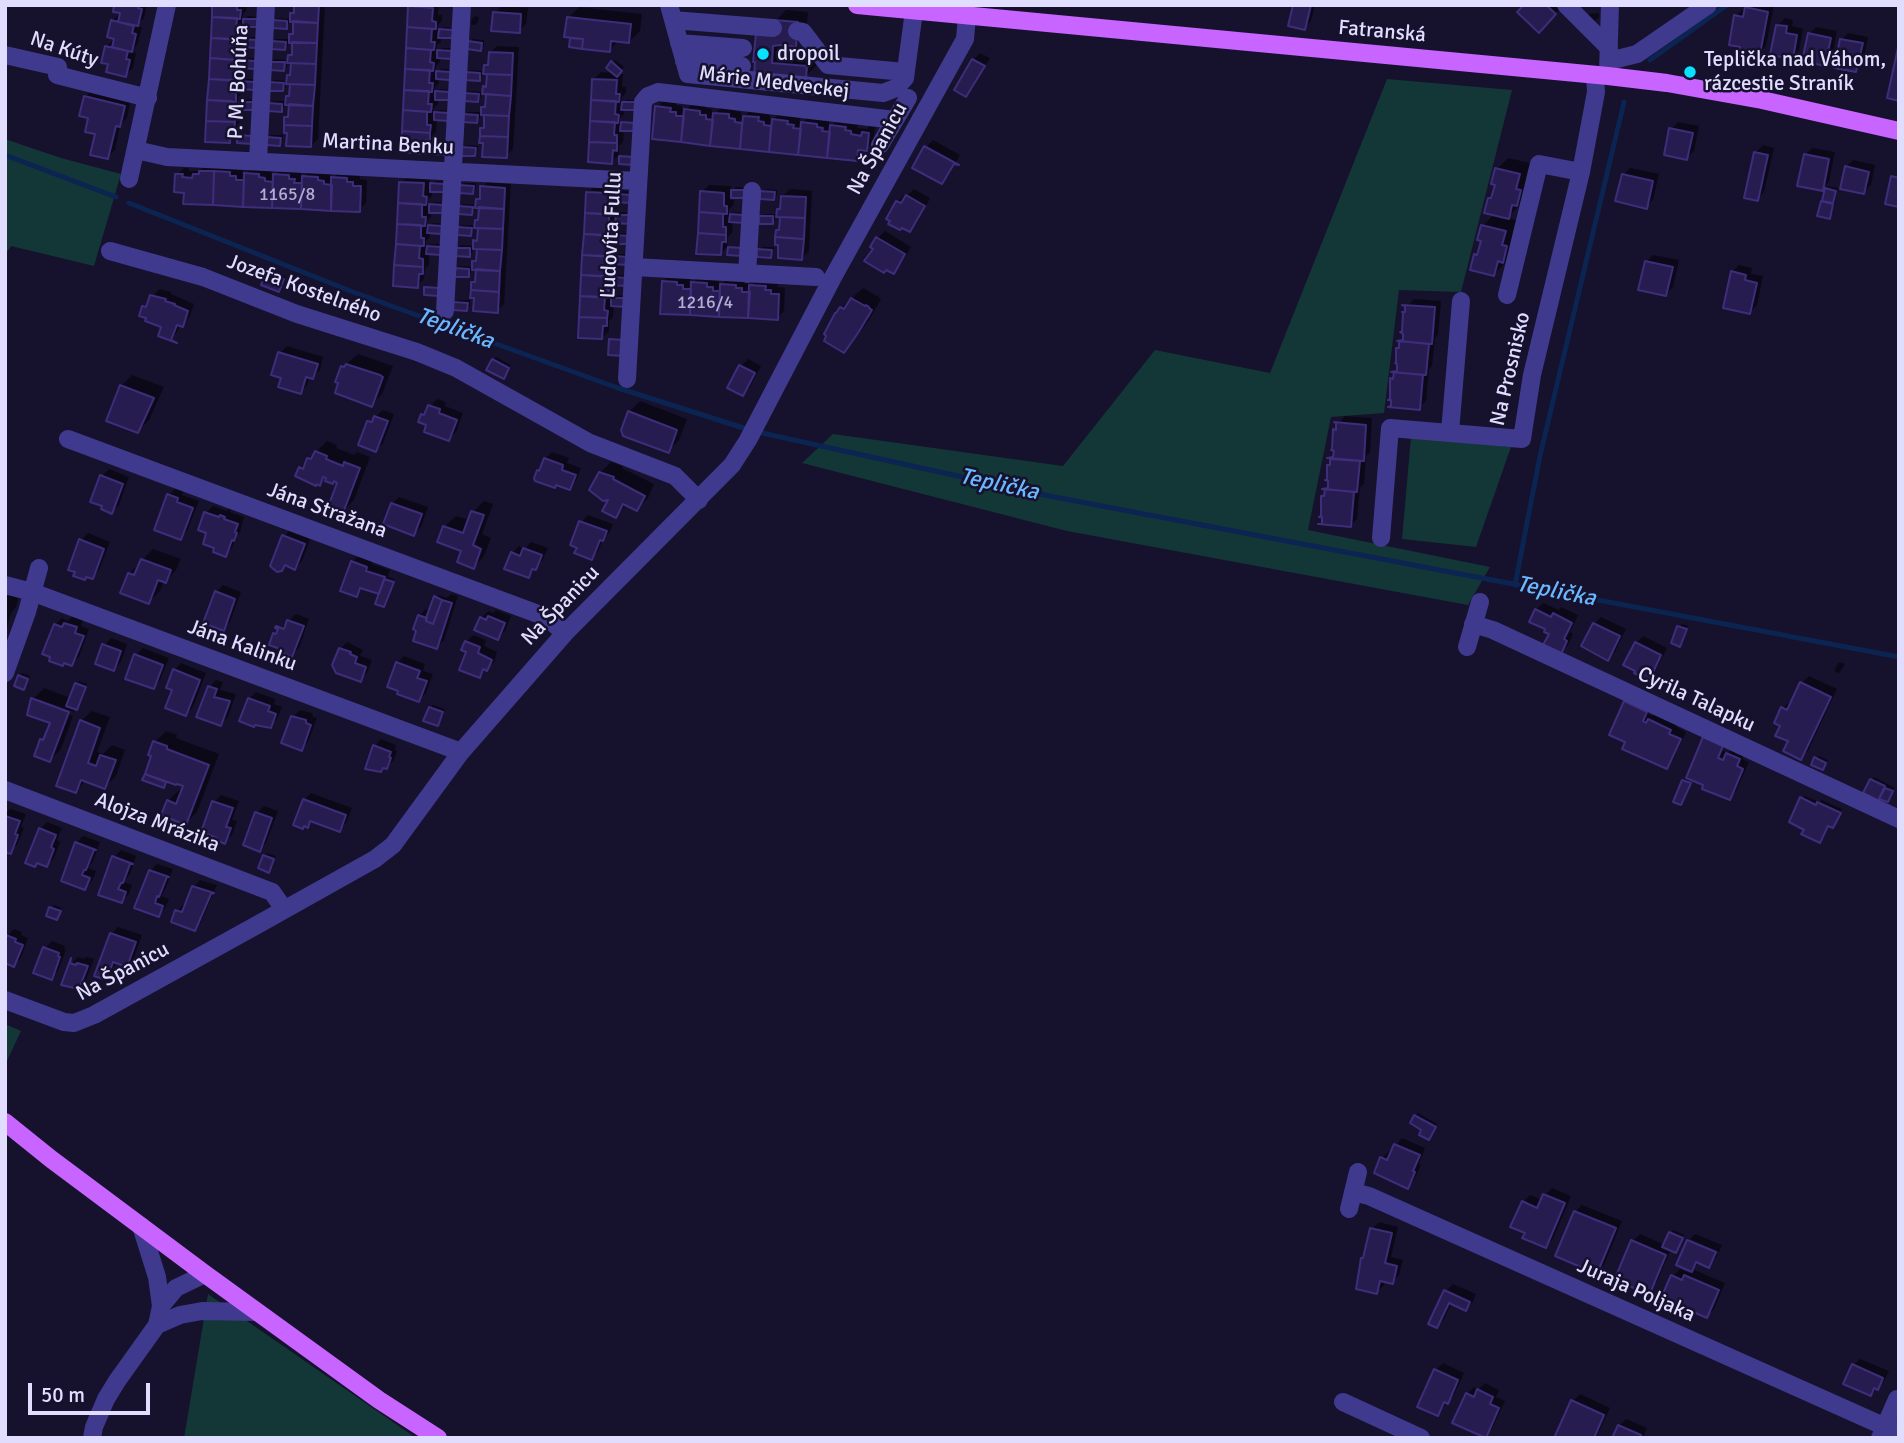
<!DOCTYPE html>
<html>
<head>
<meta charset="utf-8">
<style>
	body { margin:0 }
	#map { position:relative; width:1904px; height:1443px; overflow:hidden; background:#16112d; font-family:Signika,sans-serif }
	canvas { display:block }
	.frame { position:absolute; inset:0; border:7px solid #e1ddff; pointer-events:none }
	.scale { position:absolute; left:28px; top:1383px; width:122px; height:32px; box-sizing:border-box; border:4px solid #e1ddff; border-top:0; padding-left:9px; font-size:21px; line-height:24px; white-space:nowrap; color:#e1ddff; -webkit-text-stroke:5px #16112d; paint-order:stroke }
</style>
</head>
<body>
<div id="map">
<canvas width="1904" height="1443"></canvas>
<div class="frame"></div>
<div class="scale">50 m</div>
</div>
<script>
const ctx = document.querySelector('canvas').getContext('2d');
ctx.lineJoin = 'round';
function fill(path, color) { ctx.fillStyle = color; ctx.fill(path, 'evenodd'); }
const toPath = rows => new Path2D(rows.map(r => 'M' + r).join(''));
function strokePath(path, color, width, dash) { ctx.strokeStyle = color; ctx.lineWidth = width; ctx.lineCap = dash ? 'butt' : 'round'; ctx.setLineDash(dash || []); ctx.stroke(path); }
function label(font, color, halo, rows, align = 'center') {
  ctx.font = font + ' Signika,sans-serif'; ctx.lineWidth = 5; ctx.setLineDash([]); ctx.textBaseline = 'middle'; ctx.strokeStyle = halo; ctx.fillStyle = color; for (const [text, x, y, turn = 0] of rows) {
    ctx.save(); ctx.translate(x, y); ctx.rotate((+turn || 0) * Math.PI / 180); ctx.textAlign = isNaN(turn) ? turn : align; if (halo) ctx.strokeText(text, 0, 0); ctx.fillText(text, 0, 0); ctx.restore();
  }
}
fill(toPath([
	[1387,79,1512,90,1461,292,1399,290,1384,413,1331,417,1308,530,1490,567,1468,605,1067,531,802,463,833,434,1063,466,1155,350,1270,373],
	[5,139,61,158,121,174,94,266,11,246,5,255],
	[1411,437,1511,447,1476,547,1402,539],
	[5,1024,21,1031,5,1065],
	[208,1294,416,1438,184,1438]
]), '#133737');
fill(toPath([
	[116,5,147,5,144,18,139,23,138,27,142,27,138,43,132,52,136,53,133,68,126,75,110,63,106,47,115,38,112,21,122,12],
	[214,5,247,5,247,10,243,14,242,22,248,16,260,17,260,23,246,25,245,31,242,34,241,43,247,37,259,37,258,43,245,46,244,52,240,56,240,63,246,58,258,58,257,64,244,66,243,72,239,76,239,84,245,79,257,79,256,85,242,87,242,93,238,97,238,105,243,99,255,100,255,106,241,108,241,121,237,125,236,134,229,141,207,140],
	[296,5,325,5,318,139,311,146,286,118,290,114,291,103,284,103,284,107,281,110,270,104,273,101,287,101,287,97,291,93,292,82,286,82,286,87,283,90,271,83,274,80,288,81,288,76,292,72,293,62,287,61,287,66,284,69,272,62,275,59,289,60,290,56,294,52,294,41,288,41,288,45,285,48,273,42,276,39,290,39,291,35,295,31,295,20,289,20,289,24,286,27,274,21,277,18,292,19],
	[412,5,445,5,439,6,438,15,442,15,442,21,438,25,438,33,443,27,455,28,455,33,441,36,441,42,437,45,436,53,442,48,454,48,454,54,440,56,440,62,436,66,435,74,441,69,453,69,453,75,439,77,439,83,435,87,434,95,440,89,452,90,438,98,438,104,434,108,433,116,439,110,451,111,450,117,437,119,436,132,432,136,432,145,425,152,402,151,410,7],
	[1294,5,1315,5,1311,21,1304,28],
	[1526,5,1560,5,1562,7,1539,30],
	[1750,5,1774,5,1766,46,1759,53,1736,16,1743,9,1746,10],
	[502,6,528,8,526,24,519,31,495,13],
	[579,7,642,14,640,31,629,42,619,40,610,50,571,46,572,36,568,18],
	[786,10,808,12,806,34,795,45,783,43,782,53,817,56,816,66,805,77,756,72,775,21],
	[1599,13,1599,17,1596,20,1587,20,1587,17,1590,14],
	[475,16,479,17,478,22,475,25,471,25,472,19],
	[1785,18,1793,20,1792,26,1803,29,1799,50,1792,57,1778,25],
	[1816,27,1837,31,1832,57,1825,64,1809,34],
	[1848,33,1868,37,1863,63,1856,70,1841,40],
	[472,39,484,40,484,46,481,49,469,42],
	[497,46,519,47,513,149,506,156,485,142,482,128,486,124,486,114,480,114,480,118,477,121,465,115,468,112,483,112,483,108,487,104,488,93,481,93,481,97,478,100,466,94,469,91,484,92,484,87,488,83,489,72,482,72,482,76,479,79,467,73,470,70,485,71,486,66,490,62,490,53],
	[980,53,990,58,973,88,966,95,956,90,973,60],
	[615,60,624,67,618,73,623,74,622,87,626,87,626,93,622,97,621,105,627,100,639,100,625,108,624,114,620,118,620,126,623,123,624,129,623,142,619,146,619,155,612,162,594,79,601,72,616,73,609,67],
	[92,90,131,99,127,118,120,125,115,150,108,157,90,117,85,97],
	[664,100,677,101,676,105,682,106,682,109,686,110,693,103,706,105,706,108,712,109,712,112,716,113,722,106,736,108,735,111,741,112,741,115,745,116,751,109,765,111,764,114,770,115,770,119,774,119,780,112,794,114,794,117,800,118,799,122,803,122,810,116,823,117,823,121,829,121,829,125,832,125,839,119,852,120,852,124,858,124,857,128,867,129,870,126,875,127,873,142,866,149,863,149,863,152,856,159,654,138,657,107],
	[1678,122,1699,126,1694,151,1687,158,1671,129],
	[271,135,283,135,283,141,280,144,268,138],
	[933,140,960,155,949,175,942,182,915,167,926,147],
	[466,145,478,146,478,151,475,154,463,148],
	[1763,145,1774,148,1764,192,1757,199,1756,152],
	[1812,148,1835,152,1829,182,1822,189,1805,155],
	[1508,158,1530,163,1526,178,1531,179,1528,193,1521,200,1519,206,1507,218,1516,220,1512,235,1517,236,1513,250,1507,257,1505,263,1494,274,1476,255,1480,250,1483,226,1494,214,1490,198,1494,194,1497,169],
	[1853,160,1875,165,1871,185,1864,192,1846,167],
	[208,165,237,166,237,170,243,170,242,174,246,174,252,167,266,167,265,171,272,171,271,175,275,175,282,168,295,169,295,172,301,173,301,176,304,177,311,170,324,170,324,174,330,174,330,178,333,178,340,171,354,172,353,175,360,176,360,179,367,180,366,203,359,210,186,191,177,175,184,168,189,168,189,171,198,171],
	[1630,168,1659,174,1653,200,1646,207,1623,175],
	[408,176,430,177,429,187,435,181,447,182,447,187,433,190,432,196,428,200,428,208,434,202,446,203,432,211,431,217,427,221,427,229,433,223,445,224,444,229,430,232,430,237,426,241,426,249,431,244,443,244,443,250,429,253,429,265,425,269,424,279,417,286,395,285,401,183],
	[489,180,511,181,504,304,497,311,473,283,477,279,477,268,472,268,471,272,468,275,456,269,459,266,474,267,474,262,478,258,479,247,473,247,472,252,469,255,458,248,461,245,475,246,475,241,479,237,480,227,474,227,473,231,470,234,459,228,462,225,476,225,476,221,480,217,481,206,475,206,475,210,472,213,460,207,463,204,477,205,477,200,481,196,482,187],
	[464,183,476,183,476,189,473,192,461,186],
	[709,185,731,186,730,193,736,187,748,188,745,197,730,196,730,200,734,200,733,206,729,209,729,217,734,212,747,213,733,220,732,233,728,237,727,247,720,254,698,252,702,192],
	[595,186,617,187,616,197,622,191,634,192,620,200,619,206,615,210,615,218,620,212,633,213,618,221,618,227,614,231,614,239,619,233,631,234,617,242,617,248,613,252,613,260,618,254,630,254,616,263,616,268,612,272,611,280,617,275,629,275,615,284,615,289,611,293,610,301,616,295,628,296,614,304,613,317,609,321,609,331,602,338,588,193],
	[1827,186,1838,188,1832,214,1829,217,1819,215],
	[765,189,777,190,777,195,774,198,762,192],
	[790,189,812,191,809,251,802,258,777,230,781,226,782,215,776,215,775,220,772,223,761,216,764,214,778,214,778,210,782,206,783,196],
	[914,189,930,198,917,223,910,230,897,202,904,195,907,196],
	[885,231,911,247,900,265,893,272,878,238],
	[762,247,774,247,773,253,770,256,759,250],
	[1653,255,1679,260,1673,287,1666,294,1646,262],
	[1739,265,1752,268,1751,274,1763,276,1757,305,1750,312,1732,272],
	[271,270,286,276,279,290,268,272],
	[670,274,683,275,683,279,690,279,689,283,693,283,699,276,713,277,713,280,719,281,719,284,722,284,729,277,742,278,742,282,748,282,748,286,751,286,758,279,772,280,772,283,778,284,777,287,785,288,784,311,777,318,662,312,663,282],
	[863,288,877,296,879,295,878,297,881,299,869,320,855,339,844,350,841,308],
	[159,289,171,292,171,294,194,304,189,318,182,325,180,324,177,332,170,339,163,326,144,307],
	[1414,299,1441,301,1438,335,1435,338,1432,366,1429,369,1426,401,1419,408,1396,372,1399,368,1401,341,1405,337,1407,306],
	[458,300,470,300,470,306,467,309,455,303],
	[287,346,323,357,320,370,313,377,310,376,307,385,301,392,280,353],
	[358,354,393,366,382,394,371,405,343,367],
	[496,357,511,365,504,377,493,360],
	[748,359,761,366,750,387,743,394,741,366],
	[132,375,164,387,149,420,138,431,121,386],
	[437,399,446,402,445,406,463,413,456,432,449,439,429,424,422,415],
	[640,401,687,419,679,440,668,451,629,412],
	[383,410,394,414,383,443,376,450,369,422],
	[1345,416,1372,418,1370,453,1366,456,1364,484,1360,487,1357,519,1350,526,1326,489,1329,486,1332,458,1335,455,1338,423],
	[327,441,337,445,336,448,354,455,357,452,370,457,354,500,343,511,339,482,330,473,320,483,300,468],
	[552,452,569,458,567,463,581,468,576,481,569,488,538,471,542,467,545,459],
	[611,462,623,466,622,468,654,484,648,498,637,509,627,505,615,516,611,498,600,473],
	[109,469,129,477,119,505,112,511,102,476],
	[176,488,184,491,182,495,199,501,187,531,180,538,169,495],
	[399,497,428,507,421,527,414,534,392,504],
	[484,501,493,504,482,534,491,538,484,556,474,567,463,549,439,541,445,526,456,516,469,520,473,512],
	[213,506,227,511,229,509,231,510,230,512,244,517,240,532,237,536,232,548,225,555,209,532,206,513],
	[588,515,613,524,610,532,603,539,598,551,591,558,581,522],
	[291,529,311,537,302,561,295,568,287,564,281,570,284,536],
	[88,533,110,542,99,570,92,577,81,540],
	[531,542,548,548,542,561,528,576,512,553,519,546,525,549],
	[153,549,181,559,176,570,166,581,164,581,160,591,149,602,129,574],
	[359,555,373,560,372,564,390,570,388,577,395,579,387,602,384,605,383,587,364,587,356,595,352,562],
	[223,585,241,592,230,622,223,629,216,592],
	[5,586,20,590,16,607,11,613,5,635],
	[451,594,458,596,444,640,437,647,419,616,426,609,430,611,438,595,447,598],
	[1543,603,1559,610,1561,607,1578,615,1570,632,1573,634,1568,645,1561,652,1552,633,1536,610],
	[496,610,511,616,505,631,498,638,481,618,488,611,493,613],
	[296,614,309,619,299,648,292,655,275,634,279,630,293,631,282,627],
	[72,617,83,620,81,626,89,629,79,657,72,664,55,625,62,618,68,621],
	[1601,617,1626,629,1615,652,1608,659,1594,624],
	[1682,624,1688,626,1679,644,1679,627],
	[473,635,486,640,484,646,497,652,494,662,479,675,468,651,466,642],
	[1643,636,1667,648,1655,671,1648,678,1636,643],
	[111,638,127,644,121,662,114,669,104,645],
	[347,642,363,650,360,656,372,660,367,673,360,680,340,649],
	[143,648,169,658,160,680,153,687,136,655],
	[404,656,425,664,423,671,433,674,426,693,419,700,400,690,397,663],
	[1839,662,1845,664,1839,673,1834,671],
	[181,663,206,673,193,707,186,714,174,689,174,670],
	[22,673,30,676,24,688,19,676],
	[1809,676,1837,689,1808,751,1801,758,1782,725,1783,708,1790,701,1793,703,1802,683],
	[216,680,223,682,220,690,236,694,228,717,221,724,210,687],
	[79,681,87,684,80,705,76,707,74,712,38,699,38,702,73,716,61,749,50,760,42,740,48,734,52,722,33,699,44,688,71,698,76,684],
	[256,692,275,699,274,704,282,707,277,719,270,726,249,699],
	[1633,696,1653,705,1648,714,1653,716,1656,713,1677,723,1675,726,1686,732,1673,760,1666,767,1628,741,1626,702],
	[433,705,445,709,441,721,438,724,430,708],
	[300,710,312,713,313,717,317,718,308,742,302,749,293,717],
	[92,711,110,717,97,752,103,754,112,745,125,750,116,776,105,787,86,780,76,791,81,721],
	[166,731,177,735,176,738,219,754,197,812,186,823,177,820,172,829,159,824,168,801,179,790,182,792,185,785,167,780,163,786,145,779,153,755,155,742],
	[1728,738,1723,751,1728,753,1734,747,1745,752,1742,759,1749,762,1736,791,1729,798,1693,779,1684,800,1681,803,1683,781],
	[381,739,396,745,395,750,397,751,394,760,387,767,375,746],
	[1819,756,1828,760,1823,768,1816,758],
	[1874,777,1895,788,1888,800,1880,797,1871,780],
	[311,793,352,808,346,823,339,830,313,820,308,826,304,800],
	[221,795,239,801,232,820,237,821,232,835,225,842,214,802],
	[1805,796,1819,802,1822,800,1842,809,1836,823,1833,826,1829,824,1820,841,1806,829,1802,798],
	[264,806,278,811,266,843,259,850,257,813],
	[10,809,26,814,21,827,24,828,17,845,10,852,5,850,5,814],
	[47,822,62,828,57,840,60,842,54,858,47,865,38,862,40,829],
	[83,836,100,842,93,861,88,868,96,871,92,881,85,888,63,880,76,843],
	[121,850,136,856,130,874,124,882,132,885,129,894,122,901,100,893,114,857],
	[267,853,276,856,269,870,264,856],
	[157,864,173,869,166,888,161,896,169,899,165,908,158,915,137,907,150,871],
	[200,880,217,885,201,922,194,929,177,911,184,904,187,905,194,887],
	[54,905,62,908,57,918,48,915],
	[118,927,142,935,134,958,127,965,117,961,115,965,102,977,111,934],
	[14,929,22,932,21,935,28,938,21,958,14,965,5,960,5,942,7,936],
	[52,941,65,946,64,949,66,950,58,971,51,978,45,948],
	[78,957,84,959,86,957,94,959,86,980,79,988,71,964],
	[1418,1113,1437,1124,1429,1138,1415,1116],
	[1402,1138,1425,1148,1419,1164,1421,1165,1414,1180,1408,1187,1382,1158,1389,1151,1392,1153,1396,1145],
	[1552,1188,1571,1196,1553,1239,1546,1246,1527,1232,1523,1202,1530,1195,1542,1200,1545,1195],
	[1582,1205,1622,1221,1604,1265,1597,1272,1575,1212],
	[1379,1222,1398,1227,1391,1257,1403,1260,1399,1275,1392,1282,1385,1280,1384,1285,1377,1292,1362,1258,1366,1255,1372,1229],
	[1673,1230,1684,1235,1679,1248,1676,1251,1671,1249,1657,1282,1650,1289,1633,1241,1640,1234,1665,1245],
	[1695,1234,1722,1245,1719,1252,1690,1239],
	[1689,1240,1689,1242,1718,1255,1709,1266,1699,1262,1692,1269,1725,1283,1714,1309,1707,1316,1684,1306,1680,1310,1673,1276,1680,1269,1689,1273,1692,1270,1688,1241],
	[1453,1284,1476,1294,1473,1302,1466,1309,1452,1302,1444,1319,1437,1326,1431,1323,1446,1291],
	[1860,1359,1889,1371,1884,1381,1870,1394,1853,1366],
	[1443,1363,1464,1373,1454,1395,1437,1414,1436,1370],
	[1485,1383,1499,1390,1496,1397,1505,1401,1492,1429,1485,1436,1467,1394,1474,1387,1479,1389],
	[1580,1394,1610,1408,1596,1438,1556,1438,1573,1401],
	[1626,1419,1647,1428,1643,1438,1614,1438,1619,1426]
]), '#0007');
strokePath(toPath([
	[1650,60,1727,5],
	[5,155,116,197],
	[129,203,353,292,615,387,753,431,1049,496,1899,657],
	[1515,585,1540,456,1624,102]
]), '#0b2451', 5);
const building = toPath([
	[114,5,139,5,138,8,142,9,138,26,118,22,120,13,113,12,114,5],
	[212,5,237,5,237,10,241,10,240,19,212,17,212,5],
	[294,5,319,5,318,23,290,22,290,13,294,13,294,5],
	[1293,5,1311,5,1305,30,1288,26,1293,5],
	[1524,5,1546,5,1556,14,1539,33,1517,12,1524,5],
	[408,6,433,8,432,21,436,22,436,29,407,27,408,6],
	[1745,7,1768,12,1760,54,1739,50,1740,47,1729,45,1734,15,1743,17,1745,7],
	[493,12,521,14,520,33,491,31,493,12],
	[212,17,237,18,236,31,240,31,239,40,211,38,212,17],
	[567,17,631,24,629,43,611,41,610,52,582,49,583,39,564,37,567,17],
	[243,19,258,19,257,27,243,27,243,19],
	[111,20,134,26,132,33,136,34,132,52,112,47,114,39,107,37,111,20],
	[273,20,287,21,287,29,272,28,273,20],
	[774,20,798,22,796,47,780,45,773,46,772,63,807,66,806,79,754,74,755,62,753,62,756,34,774,20],
	[293,21,318,23,317,43,289,43,289,34,293,34,293,21],
	[1776,25,1787,26,1786,33,1797,35,1793,59,1770,55,1776,25],
	[407,27,432,29,431,42,435,42,434,50,406,48,407,27],
	[439,29,453,30,453,38,438,38,439,29],
	[1808,33,1831,38,1825,66,1802,61,1808,33],
	[211,38,235,39,235,52,239,52,238,60,210,58,211,38],
	[570,38,583,39,582,49,569,47,570,38],
	[242,39,257,40,256,48,242,47,242,39],
	[1840,39,1863,43,1856,72,1834,68,1840,39],
	[271,41,286,42,285,50,271,49,271,41],
	[468,41,482,43,481,51,467,49,468,41],
	[292,42,317,43,316,64,287,63,288,55,292,55,292,42],
	[1899,43,1899,101,1887,98,1899,43],
	[105,46,128,51,126,59,130,60,126,77,106,72,108,64,101,63,105,46],
	[406,48,431,50,430,62,434,63,433,71,405,69,406,48],
	[437,50,452,51,452,59,437,58,437,50],
	[489,52,513,53,512,75,483,74,484,65,488,65,489,52],
	[210,58,234,60,234,72,237,73,237,81,209,79,210,58],
	[972,59,985,66,966,97,954,90,972,59],
	[241,60,256,61,255,69,240,68,241,60],
	[611,61,622,71,617,77,606,68,611,61],
	[270,62,285,62,284,71,270,70,270,62],
	[291,63,316,64,315,85,286,84,287,75,290,75,291,63],
	[405,69,430,70,429,83,433,83,432,92,404,90,405,69],
	[436,71,451,72,450,80,436,79,436,71],
	[465,72,480,73,480,81,465,80,465,72],
	[487,74,512,75,511,96,482,94,483,86,486,87,487,74],
	[209,79,233,80,232,93,236,93,236,102,207,100,209,79],
	[592,79,617,80,616,94,620,94,619,102,591,100,592,79],
	[240,81,254,82,254,90,239,89,240,81],
	[269,82,284,83,283,91,269,91,269,82],
	[290,84,315,85,313,106,285,105,286,96,289,96,290,84],
	[404,90,429,91,428,104,432,104,431,112,403,110,404,90],
	[435,91,450,92,449,100,435,100,435,91],
	[464,93,479,94,478,102,464,101,464,93],
	[486,94,511,96,509,116,481,115,481,107,485,107,486,94],
	[84,96,125,106,120,127,116,126,108,159,90,155,95,134,85,132,88,118,79,116,84,96],
	[207,100,232,101,231,114,235,114,235,122,206,121,207,100],
	[591,100,616,101,615,114,619,115,618,123,590,121,591,100],
	[239,102,253,102,253,110,238,110,239,102],
	[622,102,637,102,636,110,621,110,622,102],
	[268,103,282,104,282,112,268,111,268,103],
	[289,104,313,106,312,126,284,125,284,117,288,117,289,104],
	[655,106,671,108,670,112,676,112,676,116,684,116,681,142,652,139,655,106],
	[684,109,700,111,700,115,706,115,706,119,713,120,710,146,681,142,684,109],
	[403,110,427,112,427,125,431,125,430,133,402,131,403,110],
	[434,112,449,113,448,121,434,120,434,112],
	[713,113,729,114,729,118,735,119,735,122,742,123,740,149,710,146,713,113],
	[463,114,478,115,477,123,463,122,463,114],
	[484,115,509,116,508,137,480,136,480,128,484,128,484,115],
	[743,116,759,117,758,121,764,122,764,125,771,126,769,152,740,149,743,116],
	[772,119,788,121,787,124,794,125,793,128,801,129,798,155,769,152,772,119],
	[206,121,235,122,234,130,230,130,230,143,205,142,206,121],
	[590,121,615,122,614,135,617,135,617,143,589,142,590,121],
	[621,122,635,123,635,131,620,131,621,122],
	[801,122,817,124,817,127,823,128,822,131,830,132,827,158,798,155,801,122],
	[284,125,312,126,311,147,286,146,287,133,284,133,284,125],
	[830,125,846,127,845,130,851,131,851,134,861,136,862,132,869,133,867,151,858,150,857,161,827,158,830,125],
	[1669,128,1693,133,1687,160,1664,155,1669,128],
	[402,131,430,133,430,140,426,140,425,154,401,152,402,131],
	[237,135,251,136,251,144,237,143,237,135],
	[480,136,508,137,507,158,482,157,483,143,479,143,480,136],
	[266,137,281,138,280,146,266,145,266,137],
	[589,142,617,143,617,151,613,150,612,164,588,162,589,142],
	[432,146,447,146,446,155,432,154,432,146],
	[924,146,959,165,954,164,942,184,912,168,924,146],
	[462,147,476,148,475,156,461,156,462,147],
	[1754,152,1768,155,1758,201,1744,198,1754,152],
	[1804,154,1829,159,1823,191,1797,186,1804,154],
	[619,156,634,157,633,165,619,164,619,156],
	[1845,166,1869,172,1864,194,1840,189,1845,166],
	[1495,168,1520,174,1516,189,1521,190,1517,206,1512,205,1509,219,1484,213,1488,198,1491,198,1495,185,1491,184,1495,168],
	[199,171,214,171,213,205,183,204,184,193,174,192,175,174,183,174,182,177,192,178,193,174,199,174,199,171],
	[214,171,230,172,230,176,236,176,236,180,244,180,243,207,213,205,214,171],
	[244,173,259,174,259,177,265,178,265,181,273,182,272,208,243,207,244,173],
	[273,174,289,175,289,179,295,179,294,183,302,183,301,209,272,208,273,174],
	[1622,174,1653,181,1647,209,1615,201,1622,174],
	[302,176,318,177,318,180,324,181,324,184,332,185,331,211,301,209,302,176],
	[1891,176,1899,178,1899,207,1885,204,1891,176],
	[331,177,347,178,347,182,353,182,353,186,361,186,360,212,331,211,331,177],
	[399,182,424,183,423,196,427,197,426,205,398,203,399,182],
	[430,183,445,184,444,192,430,192,430,183],
	[459,185,474,186,473,194,459,193,459,185],
	[480,186,505,188,504,209,475,208,476,199,480,199,480,186],
	[1825,188,1836,191,1833,203,1822,201,1825,188],
	[731,190,746,190,745,198,731,198,731,190],
	[700,191,724,193,724,206,727,206,727,214,699,212,700,191],
	[760,191,775,192,774,200,760,199,760,191],
	[586,192,610,193,610,207,613,207,613,215,585,213,586,192],
	[617,194,632,195,631,203,616,202,617,194],
	[906,195,925,206,910,232,902,228,900,230,888,224,890,221,886,219,896,201,901,203,906,195],
	[781,196,806,197,805,218,776,217,777,209,780,209,781,196],
	[1821,201,1833,204,1830,219,1817,216,1821,201],
	[398,203,422,204,422,217,426,217,425,226,397,224,398,203],
	[429,204,444,205,443,213,429,213,429,204],
	[458,206,473,207,472,215,458,214,458,206],
	[479,207,504,209,503,229,474,228,475,220,478,220,479,207],
	[699,212,723,214,723,227,726,227,726,235,698,233,699,212],
	[585,213,609,214,609,227,612,227,612,236,584,234,585,213],
	[730,214,744,215,744,223,729,222,730,214],
	[616,215,630,215,630,224,615,223,616,215],
	[759,216,773,216,773,224,759,224,759,216],
	[780,217,805,218,804,239,775,237,776,230,779,230,780,217],
	[397,224,421,225,421,238,424,238,424,246,396,244,397,224],
	[428,225,442,226,442,234,427,233,428,225],
	[1481,225,1506,231,1502,245,1507,246,1503,263,1498,261,1494,276,1470,270,1474,254,1477,255,1481,241,1477,240,1481,225],
	[457,227,472,228,471,236,457,235,457,227],
	[478,228,503,229,502,250,473,249,473,240,477,241,478,228],
	[698,233,726,235,726,242,722,242,721,255,696,254,698,233],
	[584,234,608,235,607,248,611,248,611,257,582,255,584,234],
	[615,235,629,236,629,244,614,244,615,235],
	[775,237,804,239,802,260,778,258,778,245,775,245,775,237],
	[876,237,905,254,894,274,886,270,884,273,864,261,873,249,870,247,876,237],
	[396,244,420,246,419,258,423,259,423,267,394,265,396,244],
	[427,246,441,247,441,255,426,254,427,246],
	[728,247,742,248,742,256,727,255,728,247],
	[456,248,470,248,470,257,455,256,456,248],
	[477,249,502,250,500,271,472,270,472,261,476,261,477,249],
	[757,249,772,250,771,258,757,257,757,249],
	[582,255,607,256,606,269,610,269,610,277,581,275,582,255],
	[614,256,628,257,628,265,613,264,614,256],
	[1645,261,1673,267,1666,296,1638,290,1645,261],
	[394,265,423,267,423,274,419,274,418,288,393,286,394,265],
	[455,268,469,269,469,277,454,277,455,268],
	[476,269,500,271,499,292,471,290,471,282,475,282,476,269],
	[266,271,284,279,279,292,261,285,266,271],
	[1731,271,1746,275,1745,280,1757,283,1750,314,1723,308,1731,271],
	[581,275,606,276,605,289,609,290,608,298,580,296,581,275],
	[612,277,627,278,626,286,612,285,612,277],
	[662,281,677,282,677,285,683,285,683,289,691,289,690,315,660,314,662,281],
	[691,282,707,283,707,287,713,287,713,291,720,291,719,317,690,315,691,282],
	[720,284,736,285,736,288,742,288,742,292,750,292,748,318,719,317,720,284],
	[749,285,766,286,765,290,771,290,771,294,779,294,778,320,748,318,749,285],
	[424,287,439,288,439,296,424,295,424,287],
	[471,290,499,292,498,313,473,311,474,298,470,298,471,290],
	[150,295,166,299,165,301,175,304,174,305,188,311,183,327,177,325,171,340,177,343,158,336,161,327,145,321,146,318,139,316,142,306,146,307,150,295],
	[580,296,605,297,604,310,608,311,607,318,579,317,580,296],
	[611,298,626,298,625,307,611,306,611,298],
	[851,298,865,306,866,305,869,307,869,308,872,310,858,333,844,353,824,341,826,336,824,334,835,313,836,313,840,307,844,309,851,298],
	[453,302,468,303,467,311,453,310,453,302],
	[1402,305,1435,307,1432,344,1397,341,1403,340,1403,334,1400,332,1402,332,1403,313,1402,312,1405,312,1405,306,1402,305],
	[579,317,607,318,607,326,603,326,602,339,578,338,579,317],
	[609,339,624,340,623,356,608,355,609,339],
	[1399,341,1429,344,1426,375,1391,372,1397,371,1397,364,1395,363,1396,363,1396,348,1399,348,1399,341],
	[278,352,318,364,313,379,306,377,301,394,278,387,281,378,271,375,278,352],
	[492,359,509,368,504,379,486,370,492,359],
	[346,364,380,375,383,377,372,407,335,393,338,383,335,382,341,366,344,367,346,364],
	[739,365,755,373,743,396,727,388,739,365],
	[1394,372,1423,375,1420,410,1388,407,1391,406,1391,400,1388,400,1390,399,1390,378,1393,379,1394,372],
	[120,385,154,398,138,433,106,421,120,385],
	[428,405,440,409,439,413,457,420,449,441,424,432,426,425,418,422,421,414,424,415,428,405],
	[628,411,677,430,669,453,623,436,621,430,628,411],
	[374,416,388,421,376,452,358,445,367,421,372,422,374,416],
	[1334,422,1366,425,1364,461,1327,458,1333,457,1334,451,1331,450,1332,450,1333,429,1336,430,1336,423,1334,422],
	[315,451,327,456,326,459,343,466,344,462,360,468,343,513,328,507,337,483,334,481,333,484,325,481,326,478,323,477,320,486,317,484,316,486,295,476,299,467,303,469,307,458,311,459,315,451],
	[544,458,563,465,562,470,576,475,570,490,556,485,555,488,535,481,534,478,537,470,539,471,544,458],
	[1330,459,1360,461,1357,492,1322,489,1328,488,1328,481,1325,480,1327,480,1327,465,1330,465,1330,459],
	[599,472,614,477,613,479,645,496,637,511,623,504,616,518,602,511,608,500,603,501,589,490,599,472],
	[100,475,123,484,112,514,101,509,102,506,90,502,100,475],
	[1325,489,1354,492,1351,527,1318,524,1322,524,1322,517,1319,517,1321,516,1321,496,1324,496,1325,489],
	[167,494,178,498,177,502,193,508,181,540,154,530,167,494],
	[391,503,422,514,414,536,383,524,391,503],
	[471,511,484,515,473,545,481,549,474,569,457,562,461,551,437,542,443,526,463,533,471,511],
	[204,512,219,517,220,515,225,517,224,519,238,524,235,532,237,533,234,541,232,540,226,557,213,552,214,548,203,544,206,533,198,530,204,512],
	[579,521,607,531,603,541,600,540,592,560,574,553,577,548,570,545,579,521],
	[282,535,305,544,295,570,285,565,282,571,277,572,270,566,282,535],
	[79,539,104,549,93,579,86,577,85,580,73,576,75,572,68,570,79,539],
	[523,548,542,555,536,570,532,569,529,578,504,569,511,552,520,556,523,548],
	[141,559,171,570,166,583,158,580,149,604,120,593,128,573,134,575,141,559],
	[351,561,367,567,366,571,385,577,379,594,360,588,357,597,340,591,351,561],
	[384,579,394,582,384,607,375,604,384,579],
	[215,591,235,599,224,631,203,623,215,591],
	[434,596,442,600,433,624,426,621,426,618,434,596],
	[442,600,452,603,437,649,413,641,416,631,413,629,418,615,427,618,426,621,433,624,442,600],
	[1535,609,1551,617,1553,613,1572,623,1564,639,1567,641,1561,654,1543,645,1549,634,1544,632,1545,629,1529,622,1535,609],
	[488,616,505,623,498,640,474,630,480,617,486,620,488,616],
	[287,620,304,626,292,657,279,652,280,649,269,645,273,633,276,634,278,629,275,628,276,626,284,629,287,620],
	[64,623,77,627,75,633,84,636,72,666,64,663,63,666,49,661,50,657,42,654,54,624,62,627,64,623],
	[1593,623,1620,636,1608,661,1581,646,1593,623],
	[1677,626,1687,629,1680,647,1671,643,1677,626],
	[465,641,480,647,478,653,492,660,487,671,483,669,480,678,459,670,466,652,461,650,465,641],
	[1635,642,1661,655,1649,681,1634,673,1635,671,1623,665,1635,642],
	[102,644,121,651,114,671,95,664,102,644],
	[339,648,351,652,350,654,357,657,355,663,366,667,361,682,336,673,332,665,339,648],
	[134,654,163,665,154,689,125,679,134,654],
	[396,662,420,671,417,678,427,681,419,702,397,694,398,691,387,687,396,662],
	[173,669,200,680,186,716,165,708,172,690,166,688,173,669],
	[18,675,28,679,24,690,14,686,18,675],
	[1800,682,1831,697,1801,760,1783,751,1788,741,1775,736,1780,726,1774,723,1781,707,1787,710,1800,682],
	[75,683,86,687,77,710,66,706,75,683],
	[208,686,217,689,214,697,230,701,221,726,196,717,208,686],
	[31,698,69,712,50,762,34,756,40,739,43,740,50,723,27,715,31,698],
	[248,698,270,706,268,711,276,714,271,728,255,725,254,727,239,721,248,698],
	[1624,701,1647,712,1643,721,1646,723,1648,719,1671,730,1669,734,1681,739,1667,769,1622,749,1625,742,1609,735,1624,701],
	[429,707,443,712,438,726,423,721,429,707],
	[291,716,306,720,306,723,311,725,302,751,281,743,291,716],
	[80,720,100,728,88,763,96,766,100,755,116,760,105,789,81,780,76,793,56,786,80,720],
	[1703,737,1723,746,1718,758,1723,760,1726,753,1740,759,1737,766,1743,769,1730,800,1702,789,1703,785,1686,778,1703,737],
	[153,741,167,746,167,749,209,765,186,825,161,815,167,800,176,804,183,786,177,784,176,785,145,774,151,756,148,755,153,741],
	[373,745,391,752,389,757,391,758,387,769,383,768,381,772,365,769,373,745],
	[1814,757,1826,763,1823,770,1811,765,1814,757],
	[145,774,166,782,164,788,142,780,145,774],
	[1870,779,1885,786,1878,801,1863,793,1870,779],
	[1682,780,1691,783,1681,805,1673,802,1682,780],
	[1885,788,1893,791,1888,802,1879,799,1885,788],
	[1800,797,1816,805,1817,802,1841,813,1833,828,1828,826,1820,843,1801,834,1804,830,1789,822,1800,797],
	[303,799,346,815,340,832,310,821,308,828,304,826,303,829,293,825,303,799],
	[212,801,233,808,226,827,231,828,225,844,216,840,217,838,201,832,212,801],
	[255,812,272,818,260,852,243,845,255,812],
	[161,815,176,821,172,831,157,825,161,815],
	[5,816,20,821,15,834,18,835,11,854,5,852,5,816],
	[39,828,56,835,51,847,54,849,47,867,37,863,35,867,25,863,39,828],
	[75,842,96,850,94,850,86,870,84,870,82,875,90,878,85,890,61,881,75,842],
	[263,855,274,859,269,873,258,868,263,855],
	[112,856,133,864,130,864,123,883,121,883,118,889,126,892,122,903,98,895,112,856],
	[149,870,169,877,167,877,159,897,157,896,155,903,163,906,159,917,134,908,149,870],
	[192,886,214,893,211,894,195,931,171,922,175,910,182,912,192,886],
	[49,907,61,911,57,920,46,916,49,907],
	[110,933,136,942,127,967,113,962,109,974,105,973,103,979,94,976,110,933],
	[6,935,16,939,15,942,23,945,14,967,5,963,6,935],
	[43,947,59,953,58,956,60,957,52,980,33,973,43,947],
	[71,958,70,963,76,965,77,963,88,966,79,989,61,985,71,958],
	[1414,1115,1436,1127,1429,1140,1419,1135,1421,1130,1410,1123,1414,1115],
	[1394,1144,1420,1155,1413,1171,1415,1172,1408,1189,1374,1173,1380,1157,1387,1160,1394,1144],
	[1543,1194,1565,1203,1546,1248,1522,1238,1525,1233,1510,1227,1522,1201,1537,1208,1543,1194],
	[1574,1211,1616,1228,1597,1274,1555,1256,1574,1211],
	[1370,1228,1392,1233,1385,1263,1397,1266,1393,1284,1380,1281,1377,1294,1356,1289,1361,1258,1363,1258,1370,1228],
	[1669,1232,1683,1238,1676,1253,1662,1247,1669,1232],
	[1631,1240,1666,1255,1651,1291,1640,1286,1638,1290,1625,1284,1627,1281,1616,1276,1631,1240],
	[1687,1240,1716,1252,1709,1268,1696,1262,1692,1272,1676,1265,1687,1240],
	[1671,1275,1682,1280,1684,1275,1719,1290,1707,1318,1682,1307,1680,1312,1659,1303,1671,1275],
	[1444,1290,1470,1302,1466,1311,1449,1303,1437,1328,1428,1324,1444,1290],
	[1852,1364,1883,1378,1878,1390,1874,1388,1871,1396,1843,1384,1852,1364],
	[1434,1369,1458,1380,1448,1404,1444,1402,1438,1416,1417,1407,1434,1369],
	[1477,1389,1493,1397,1490,1404,1499,1408,1486,1438,1452,1423,1466,1393,1474,1397,1477,1389],
	[1571,1400,1604,1415,1594,1438,1554,1438,1571,1400],
	[1618,1425,1641,1435,1640,1438,1612,1438,1618,1425]
]);
fill(building, '#271c4f');
strokePath(building, '#3e2d7b', 2);
strokePath(toPath([
	[669,5,688,74,883,93,896,88,905,78,914,11],
	[1566,5,1609,48],
	[673,20,773,28],
	[797,31,803,32,828,65,905,72],
	[679,43,743,48],
	[5,55,58,67,57,75,148,98],
	[684,61,742,66],
	[1609,61,1637,54,1708,5],
	[1608,72,1610,5],
	[880,145,908,98],
	[136,150,167,157,638,181],
	[258,161,266,5],
	[129,179,167,5],
	[110,251,203,277,297,314,417,352,456,368,590,443,675,476,699,500],
	[634,267,816,277],
	[747,274,752,191],
	[1507,295,1539,164,1581,172],
	[445,311,462,5],
	[627,379,643,102,648,96,658,92,895,120],
	[1450,432,1461,301],
	[68,439,546,617,565,633],
	[1381,538,1390,428,1522,439,1532,375,1581,172,1596,92,1595,75],
	[5,585,32,592,461,752],
	[1473,624,1493,630,1899,819],
	[1467,647,1480,602],
	[5,673,27,612,39,568],
	[5,790,272,892,284,909],
	[5,1000,64,1022,74,1023,94,1015,257,925,375,859,393,845,461,752,565,633,732,465,748,440,832,279,965,39,967,16],
	[1353,1192,1369,1196,1899,1433],
	[1349,1209,1358,1172],
	[141,1226,157,1277,161,1306],
	[157,1325,180,1315,202,1311,257,1312],
	[1343,1402,1421,1438],
	[92,1438,94,1427,106,1399,117,1381,157,1325,161,1306,176,1288,205,1274],
	[1880,1438,1897,1399]
]), '#3f3a8d', 18);
strokePath(toPath([
	[857,5,1608,76,1667,83,1762,100,1899,131],
	[5,1122,51,1159,205,1274,379,1400,438,1438]
]), '#c864ff', 18);
for (const [x, y, r, color] of [
	[763,54,7,"#09e1ff"],
	[1690,72,7,"#09e1ff"]
]) { const dot = new Path2D(); dot.arc(x, y, r, 0, 2 * Math.PI); ctx.fillStyle = color; ctx.fill(dot); strokePath(dot, '#16112d', 2.5); }
label('18px', '#b2add3', null, [
	["1165/8",287,195],
	["1216/4",705,303]
]);
label('21px', '#e1ddff', '#16112d', [
	["Fatranská",1382,32,5],
	["Na Kúty",64,50,19],
	["P. M. Bohúňa",239,82,-87],
	["Márie Medveckej",774,83,7],
	["Martina Benku",388,145,3],
	["Na Španicu",878,149,-61],
	["Ľudovíta Fullu",612,235,-87],
	["Jozefa Kostelného",304,289,20],
	["Na Prosnisko",1511,369,-77],
	["Jána Stražana",327,511,20],
	["Na Španicu",561,606,-46],
	["Jána Kalinku",242,646,20],
	["Cyrila Talapku",1696,700,25],
	["Alojza Mrázika",157,823,21],
	["Na Španicu",123,972,-28],
	["Juraja Poljaka",1636,1291,24]
]);
label('21px', '#e1ddff', '#16112d', [
	["dropoil",777,54],
	["Teplička nad Váhom,",1704,60],
	["rázcestie Straník",1704,84]
], 'left');
label('italic 23px', '#6bb7ff', '#16112d', [
	["Teplička",455,329,20],
	["Teplička",999,485,12],
	["Teplička",1556,592,11]
]);
</script>
</body>
</html>
